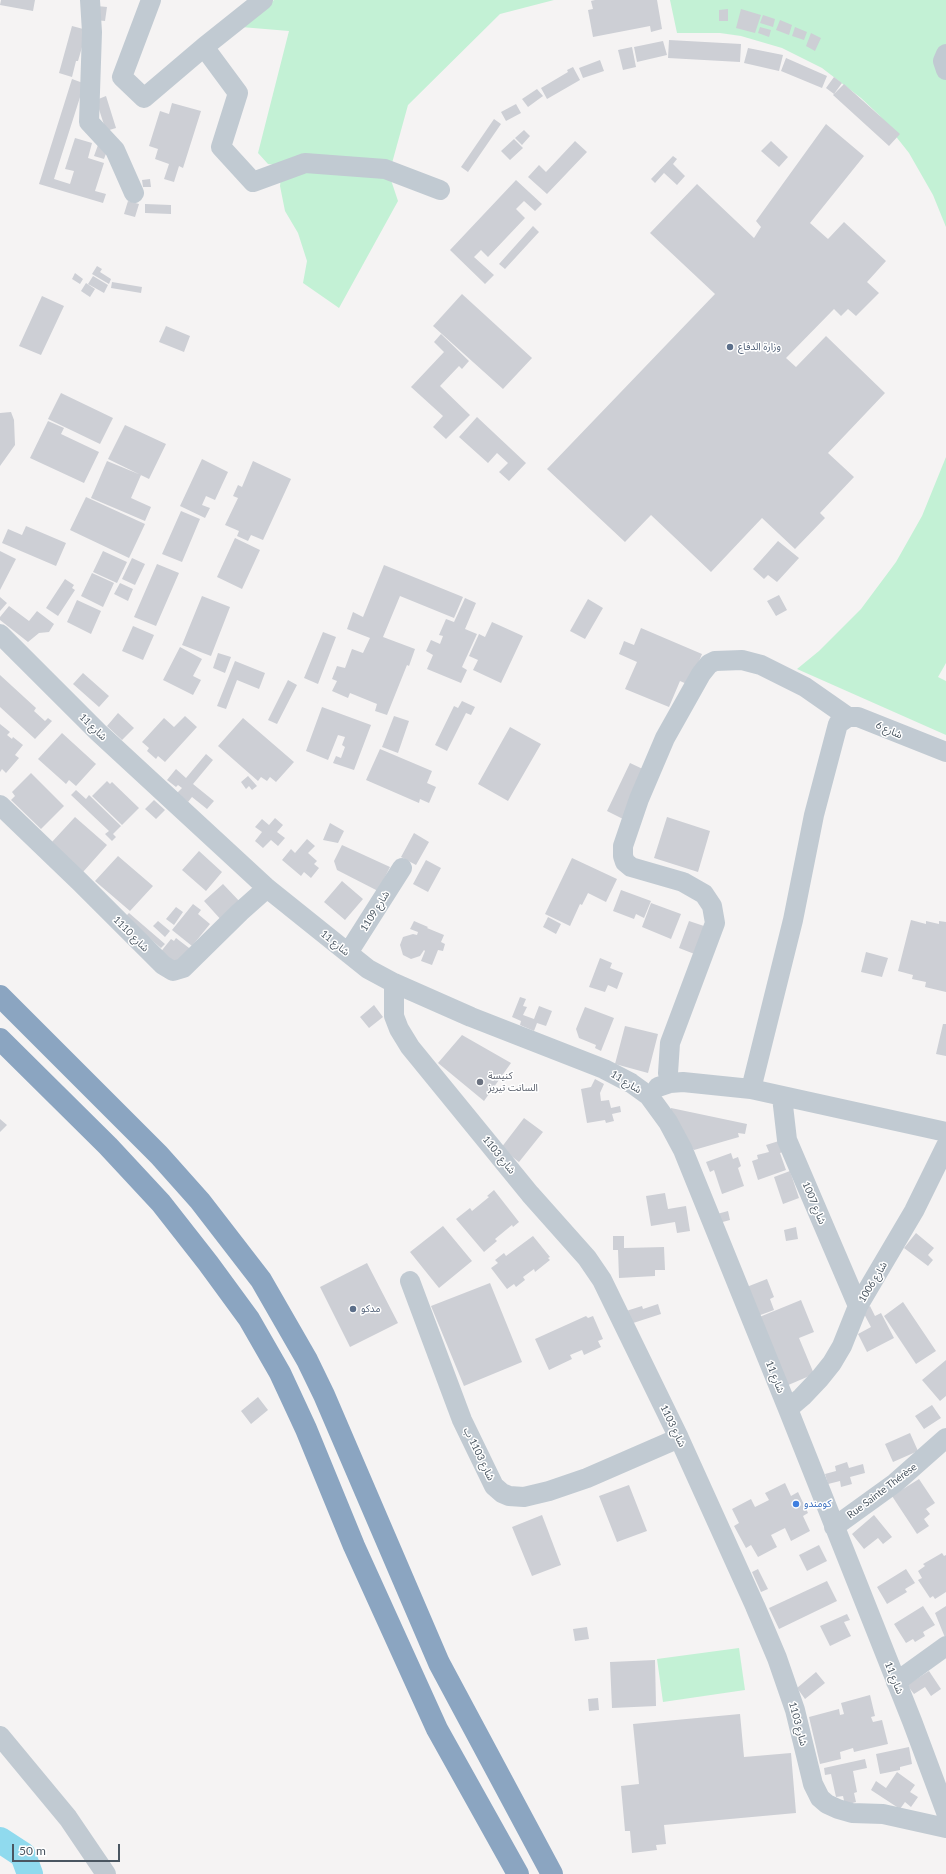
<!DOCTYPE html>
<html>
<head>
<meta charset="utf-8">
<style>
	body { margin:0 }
	#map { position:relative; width:946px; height:1874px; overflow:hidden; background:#f5f3f3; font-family:Lato,sans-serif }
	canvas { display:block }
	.scale { position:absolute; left:12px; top:1844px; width:108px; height:18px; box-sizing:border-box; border:2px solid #4a5661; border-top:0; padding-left:5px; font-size:12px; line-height:14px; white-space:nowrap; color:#4a5661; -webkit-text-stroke:3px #fff; paint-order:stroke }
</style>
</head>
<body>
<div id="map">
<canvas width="946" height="1874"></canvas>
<div class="scale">50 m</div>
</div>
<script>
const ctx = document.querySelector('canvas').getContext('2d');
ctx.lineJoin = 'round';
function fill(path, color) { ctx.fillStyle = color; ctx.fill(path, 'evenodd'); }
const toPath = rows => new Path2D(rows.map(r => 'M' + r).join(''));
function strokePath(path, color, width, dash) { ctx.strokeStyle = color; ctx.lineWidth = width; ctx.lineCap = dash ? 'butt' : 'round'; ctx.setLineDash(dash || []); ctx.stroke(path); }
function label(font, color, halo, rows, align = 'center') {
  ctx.font = font + ' Lato,"Noto Sans Arabic",sans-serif'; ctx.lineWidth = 3; ctx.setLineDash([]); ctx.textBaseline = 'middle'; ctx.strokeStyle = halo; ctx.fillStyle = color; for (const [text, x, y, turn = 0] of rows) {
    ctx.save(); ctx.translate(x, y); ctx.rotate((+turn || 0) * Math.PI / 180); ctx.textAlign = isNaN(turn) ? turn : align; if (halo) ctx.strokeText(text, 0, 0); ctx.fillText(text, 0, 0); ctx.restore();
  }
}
fill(toPath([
	[274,0,554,0,500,14,408,105,389,174,398,201,339,308,303,283,307,261,298,233,285,211,280,186,282,166,268,164,258,153,289,31,241,27],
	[670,0,946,0,946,227,933,195,909,153,879,115,861,98,822,68,782,48,741,36,720,33,677,33],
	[946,457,946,663,938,677,946,681,946,735,797,669,819,651,861,609,896,562,922,516],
	[739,1648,745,1690,663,1702,657,1659]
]), '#c3f1d5');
strokePath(toPath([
	[0,1840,23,1855,30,1874]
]), '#90daee', 26);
fill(toPath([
	[1,0,35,0,33,11,0,5],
	[595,0,657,0,662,29,651,32,650,26,593,37,588,10,593,9,591,1],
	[97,6,107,7,105,21,95,20],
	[728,9,728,21,719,21,719,10],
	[741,9,761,15,755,33,736,28],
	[763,15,775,19,773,27,760,23],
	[780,20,792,25,789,35,776,30],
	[72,26,87,30,78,61,76,61,72,77,59,73],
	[760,27,771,30,769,37,758,33],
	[795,27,807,32,804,40,792,36],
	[811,33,821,38,815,51,806,46],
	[669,40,741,44,740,62,668,58],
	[663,41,667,55,637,62,634,47],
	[632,47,636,67,623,70,618,50],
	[748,48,783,55,779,71,744,63],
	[786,58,827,76,822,88,781,71],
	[600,60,604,71,583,78,579,68],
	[573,67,580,80,547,99,541,88,568,72,567,70],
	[834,77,842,83,834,94,826,88],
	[72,79,83,83,82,91,54,179,70,184,74,171,65,169,75,138,92,143,88,158,104,163,95,191,106,194,103,203,39,184],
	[844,84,900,134,889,146,833,95],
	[537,89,543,96,528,107,522,99],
	[106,96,116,128,106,131,96,100],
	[172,103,201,111,183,168,179,166,174,182,164,179,169,164,155,159,158,149,149,146,160,111,169,114],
	[516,104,521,113,506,121,501,112],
	[494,119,501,124,468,172,461,167],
	[826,124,864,156,810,223,828,239,844,222,886,261,867,282,879,293,856,316,848,309,841,316,834,309,786,358,796,367,826,336,885,393,828,453,854,477,820,513,825,518,795,549,762,518,711,572,651,515,625,542,547,469,715,294,650,233,697,184,754,238,761,227,756,221],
	[524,130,530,136,522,145,515,138],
	[514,139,523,148,510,160,501,151],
	[575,141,587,152,547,194,528,177,539,165,546,172],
	[771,141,788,157,779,167,761,151],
	[98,145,108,148,104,159,94,156],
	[673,156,677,159,673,164,685,176,677,185,664,173,655,183,651,179],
	[150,179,151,187,143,187,142,180],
	[516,180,542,204,535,211,524,201,516,209,525,218,488,257,481,250,474,257,494,275,485,284,450,250],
	[128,201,139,204,135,217,124,214],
	[145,204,171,205,171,214,145,213],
	[533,226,539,232,505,269,499,264],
	[97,266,102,269,100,272,111,279,109,284,92,274],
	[75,273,83,279,80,284,72,279],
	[93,276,108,285,104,293,88,284],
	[112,282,142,287,141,293,111,288],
	[86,283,95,289,90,297,81,291],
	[462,294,532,358,503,389,433,326],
	[42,296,64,306,41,355,19,346],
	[166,326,190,336,184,352,159,342],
	[441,334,469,361,462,369,459,366,440,386,470,415,446,439,433,427,443,416,411,387,444,352,434,342],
	[61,393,113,418,100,444,48,419],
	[11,412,14,420,15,445,0,466,0,413],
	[477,417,526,463,509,481,499,472,508,463,497,453,488,463,459,437],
	[48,421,64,428,61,434,99,452,84,483,30,458],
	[125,425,166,444,149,479,108,459],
	[202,459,228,472,215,500,206,496,202,505,210,508,205,518,180,506],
	[107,461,141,475,131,498,151,507,145,521,91,498],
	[253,461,291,479,263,540,251,535,248,541,237,536,239,531,225,525,238,498,233,496,238,485,242,487],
	[86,497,145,524,129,558,70,530],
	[181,511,200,519,182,562,162,554],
	[26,526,66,543,56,566,2,543,8,529,22,535],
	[235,538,260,550,242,589,217,577],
	[778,541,799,558,777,582,768,575,764,579,753,569],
	[0,551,16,559,0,590],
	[103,551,127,562,117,583,93,572],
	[132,558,145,564,135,585,122,579],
	[157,564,179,573,156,626,134,617],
	[384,565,463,597,454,618,400,596,383,637,415,649,409,666,407,665,387,715,375,711,377,704,350,693,348,698,332,691,337,681,332,679,337,666,345,668,352,649,363,653,370,638,347,629,353,612,363,617],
	[92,573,114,583,103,607,81,596],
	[65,579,74,585,72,588,75,590,58,616,46,608],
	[120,583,133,589,128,601,114,594],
	[779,595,787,610,776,616,767,601],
	[202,596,230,607,211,656,182,645],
	[0,597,7,603,0,611],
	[465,598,476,603,465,629,477,634,462,667,467,670,461,683,427,669,433,655,426,651,431,640,440,644,443,636,439,635,446,619,454,622],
	[588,599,603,608,585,639,570,631],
	[77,600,101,611,91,634,67,622],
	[9,606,29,621,37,611,54,624,49,632,39,633,28,642,0,620,0,617],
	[492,622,523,636,501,683,473,670,478,660,469,656,479,634,485,637],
	[133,626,154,635,143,660,122,651],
	[641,628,702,654,689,685,680,681,669,707,625,689,637,662,619,654,624,641,634,645],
	[323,632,336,637,318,684,304,678],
	[180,647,202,659,193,676,201,680,193,695,163,680],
	[218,653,231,657,225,673,213,668],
	[235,661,265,673,259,689,237,680,226,709,217,706],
	[83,673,109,696,99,707,73,684],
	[0,675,36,708,34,711,45,721,48,718,52,721,35,739,0,707],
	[288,680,297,685,277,724,268,720],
	[462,701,475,707,471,715,466,713,447,751,435,745,454,706,458,708],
	[322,707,371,725,354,770,333,763,336,756,341,758,345,747,342,745,345,737,338,735,328,760,306,751],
	[118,713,134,728,122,740,107,726],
	[185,716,197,727,165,762,158,756,156,759,147,751,149,748,142,742,164,718,174,727],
	[394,716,409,721,398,753,382,747],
	[243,718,294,762,276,782,270,777,267,781,261,777,258,781,218,746],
	[0,724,10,732,7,735,12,739,13,737,23,745,15,755,19,758,6,773,2,769,0,772],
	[510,727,541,744,508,801,478,784],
	[62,733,96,764,76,786,69,780,66,784,38,759],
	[380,749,432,771,427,783,436,787,429,803,420,799,419,803,366,780],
	[206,754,213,760,193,784,214,801,207,809,192,797,188,802,177,793,182,788,178,785,176,787,167,780,176,769,186,778],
	[630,763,647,771,623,819,607,811],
	[31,773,64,806,41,829,11,800,15,796,12,792],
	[248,776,257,786,252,790,249,786,246,789,241,782],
	[107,781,110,784,112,782,139,808,122,825,92,796],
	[76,790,86,799,89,795,121,826,113,834,116,837,112,841,105,834,109,831,71,795],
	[154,800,165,810,156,819,145,809],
	[75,817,107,845,83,872,51,843],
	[667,817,710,831,698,872,654,858],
	[275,818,283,825,277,832,285,838,278,846,271,840,263,848,255,841,262,832,255,827,262,819,269,825],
	[330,823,344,831,338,843,323,840],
	[414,833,429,842,416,865,401,857],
	[307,839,315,846,308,853,317,861,314,864,319,868,311,878,304,872,301,876,282,860,291,849,295,853],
	[342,845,390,867,378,891,337,870,334,861],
	[199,851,222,872,206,891,182,870],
	[118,856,153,886,130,911,95,881],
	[572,858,617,879,606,902,588,893,582,905,580,904,570,926,545,914],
	[426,860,441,868,428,892,413,884],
	[342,881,363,899,345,920,324,902],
	[223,884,242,904,223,922,204,901],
	[621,890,651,901,644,918,636,914,634,919,613,911],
	[651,903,681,914,671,939,642,927],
	[193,904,201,910,198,914,210,924,192,946,172,930],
	[176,907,183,912,174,925,166,919],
	[129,913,165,944,161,948,125,917],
	[548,917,561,924,556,934,543,927],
	[911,920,926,924,926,921,939,924,939,921,946,922,946,992,925,987,926,982,912,979,913,975,898,971],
	[158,921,170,931,165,937,153,926],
	[414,921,428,927,427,928,444,935,441,942,445,944,443,951,438,950,432,965,421,961,425,951,424,950,420,956,411,959,403,955,400,945,403,937,413,934,417,935,418,932,410,929],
	[689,921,707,927,697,955,679,948],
	[176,938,193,951,178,969,159,954,171,939,174,941],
	[866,952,888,958,882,977,861,972],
	[600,958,612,963,610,968,623,973,617,989,608,985,605,992,589,987],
	[520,997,526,999,523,1006,527,1007,523,1015,534,1019,539,1006,552,1011,546,1026,537,1023,534,1031,520,1025,521,1021,512,1017],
	[374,1005,383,1017,369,1028,360,1017],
	[585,1007,614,1018,601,1051,595,1048,596,1045,579,1038,576,1029],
	[943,1024,946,1024,946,1056,936,1054],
	[625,1026,658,1034,648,1073,615,1064],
	[462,1035,511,1063,484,1101,438,1063],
	[595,1079,604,1084,600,1093,601,1101,609,1100,611,1108,620,1106,621,1112,612,1114,614,1121,606,1123,605,1120,587,1123,581,1089,591,1087],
	[671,1108,747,1124,745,1134,738,1133,739,1137,694,1150,668,1117],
	[524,1118,543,1132,519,1162,501,1148],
	[0,1119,7,1125,0,1132],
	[779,1141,783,1152,780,1153,786,1170,758,1180,752,1161,758,1159,757,1155,769,1152,766,1145],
	[731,1153,733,1159,738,1157,741,1166,738,1168,744,1186,722,1194,714,1170,710,1172,706,1162],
	[790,1171,799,1198,783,1204,774,1177],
	[494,1190,519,1222,513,1227,512,1225,495,1239,497,1241,484,1252,456,1219,470,1208,472,1211,489,1197,487,1196],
	[665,1193,668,1209,686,1206,690,1231,677,1233,675,1222,651,1226,646,1196],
	[728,1211,730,1220,719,1223,717,1214],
	[443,1226,472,1261,439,1288,410,1252],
	[796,1227,798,1239,786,1241,784,1230],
	[916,1233,934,1248,928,1255,933,1260,928,1266,904,1248],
	[533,1236,550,1257,548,1258,550,1260,535,1272,534,1269,523,1277,525,1280,516,1287,514,1284,507,1289,491,1268,498,1263,495,1260,504,1253,506,1256],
	[613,1236,624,1236,624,1248,664,1247,665,1270,655,1270,655,1276,619,1278,618,1250,613,1250],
	[367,1263,398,1323,350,1347,320,1287],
	[767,1279,774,1297,770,1299,774,1310,755,1317,744,1288],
	[490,1283,522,1362,464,1386,431,1306],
	[801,1300,814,1332,799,1338,814,1374,786,1386,757,1318],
	[903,1302,936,1351,916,1364,884,1316],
	[658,1304,661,1314,627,1325,623,1312,642,1306,643,1309],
	[870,1306,875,1316,881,1313,894,1338,867,1352,858,1334,871,1327,862,1310],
	[586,1316,588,1318,593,1316,603,1339,598,1341,601,1347,584,1355,582,1350,570,1355,572,1359,549,1370,535,1339],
	[946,1360,946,1396,940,1401,922,1380],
	[258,1397,268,1410,251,1424,241,1411],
	[932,1405,941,1418,924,1429,915,1416],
	[910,1433,918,1451,893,1462,885,1444],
	[847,1462,849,1468,863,1464,865,1473,850,1477,852,1484,841,1487,840,1481,828,1484,825,1474,836,1471,835,1466],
	[919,1479,935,1503,926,1509,930,1514,924,1519,929,1526,917,1534,892,1496],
	[785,1483,791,1496,798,1492,808,1513,803,1516,810,1531,791,1541,785,1528,771,1535,777,1547,758,1557,751,1545,746,1548,734,1526,739,1523,732,1509,751,1499,755,1507,769,1500,765,1493],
	[629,1485,647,1531,617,1542,599,1496],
	[542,1515,561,1565,532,1576,512,1527],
	[874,1515,892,1537,883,1544,878,1538,864,1549,852,1534],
	[819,1545,827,1561,807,1571,799,1555],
	[942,1553,944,1556,946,1555,946,1592,935,1599,933,1596,930,1598,918,1580,922,1578,918,1571,925,1566,923,1564],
	[758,1569,768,1589,761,1592,752,1572],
	[906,1569,915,1583,905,1589,907,1592,887,1604,877,1587],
	[827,1581,837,1601,779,1629,769,1608],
	[923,1606,935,1625,923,1632,925,1636,915,1642,913,1639,906,1643,894,1624],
	[946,1606,946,1640,935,1613],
	[847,1614,850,1620,844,1622,851,1636,830,1646,820,1626],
	[587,1627,589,1639,575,1641,573,1629],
	[655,1660,656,1706,612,1708,610,1662],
	[929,1671,941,1689,931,1696,925,1687,914,1694,907,1685],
	[816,1672,825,1683,805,1699,797,1688],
	[870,1695,875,1716,871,1717,873,1722,882,1720,888,1744,854,1752,853,1748,840,1752,841,1759,820,1764,809,1717,839,1709,840,1715,844,1714,841,1703],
	[598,1698,599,1710,589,1711,588,1699],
	[740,1714,744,1757,791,1753,796,1813,664,1825,666,1844,656,1845,657,1850,632,1853,630,1831,625,1831,621,1786,639,1784,633,1724],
	[909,1747,912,1764,900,1767,900,1770,880,1774,876,1754],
	[865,1759,867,1768,853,1771,857,1792,854,1793,856,1802,845,1805,843,1796,836,1797,831,1774,825,1775,824,1768],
	[897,1772,915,1785,910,1792,918,1797,911,1807,905,1802,900,1809,871,1790,876,1781,886,1788]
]), '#cdcfd5');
strokePath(toPath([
	[90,0,92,32,89,122,115,150,134,193],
	[151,0,122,77,144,98,204,47],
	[263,0,204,47,238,93,221,147,253,182,305,163,385,169,440,190],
	[946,54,943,61,946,70],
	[0,634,98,732,267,888,368,969,394,983,471,1017,604,1069,631,1083,649,1096,668,1122,683,1150,788,1409,912,1721,946,1812],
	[0,805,80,882,163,965,173,971,183,968,240,912,267,888],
	[348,953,402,868],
	[394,983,394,1016,399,1029,410,1047,530,1194,587,1258,602,1280,679,1438,755,1606,777,1658,795,1710,813,1784,820,1798,827,1804,838,1809,852,1813,883,1814,946,1828],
	[670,1083,668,1073,670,1043,715,923,712,906,704,894,683,882,631,867,625,862,623,856,623,846,639,799,665,738,701,674,709,664,715,661,742,660,761,665,805,687,848,717],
	[658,1087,670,1083,683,1082,751,1089,946,1132],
	[751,1089,793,920,814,815,838,724,848,717,858,717,946,752],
	[782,1097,787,1140,858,1306],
	[410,1281,462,1420,494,1486,502,1493,509,1496,524,1497,549,1491,587,1478,679,1438],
	[788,1409,802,1397,820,1378,832,1363,842,1346,858,1306,914,1211,946,1146],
	[834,1527,895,1483,946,1438],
	[896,1682,946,1646],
	[0,1736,68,1818,106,1874]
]), '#c1cad2', 20);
strokePath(toPath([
	[0,996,159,1155,200,1201,261,1280,307,1360,324,1395,439,1663,552,1874],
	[0,1039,108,1146,161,1203,208,1263,249,1319,280,1373,306,1429,354,1546,437,1729,518,1874]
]), '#8ba5c1', 22);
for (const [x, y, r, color] of [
	[730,347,4,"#5c6f8a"],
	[480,1082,4,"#6b7280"],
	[353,1309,4,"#5c6f8a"],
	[796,1504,4,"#3f7fe0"]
]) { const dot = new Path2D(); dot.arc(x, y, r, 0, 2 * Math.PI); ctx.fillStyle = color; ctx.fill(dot); strokePath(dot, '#fff', 1.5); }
label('10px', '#4e5e75', '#fff', [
	["وزارة الدفاع",738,347],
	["مدكو",361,1309]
], 'left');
label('10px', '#4a5661', '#fff', [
	["شارع 11",93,727,44],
	["شارع 6",889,730,24],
	["شارع 1109",375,911,-58],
	["شارع 1110",131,934,45],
	["شارع 11",335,943,39],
	["شارع 11",626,1082,31],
	["شارع 1103",499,1155,51],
	["شارع 1007",814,1203,67],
	["شارع 1006",873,1282,-59],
	["شارع 11",775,1377,68],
	["شارع 1103",673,1426,64],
	["شارع 1103 ب",479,1454,64],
	["Rue Sainte Thérèse",882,1491,-37],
	["شارع 11",894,1678,68],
	["شارع 1103",798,1724,75]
]);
label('10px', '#5b616d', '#fff', [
	["كنيسة",488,1076],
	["السانت تيريز",488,1088]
], 'left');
label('10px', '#366cbe', '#fff', [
	["كومندو",804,1504]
], 'left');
</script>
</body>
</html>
